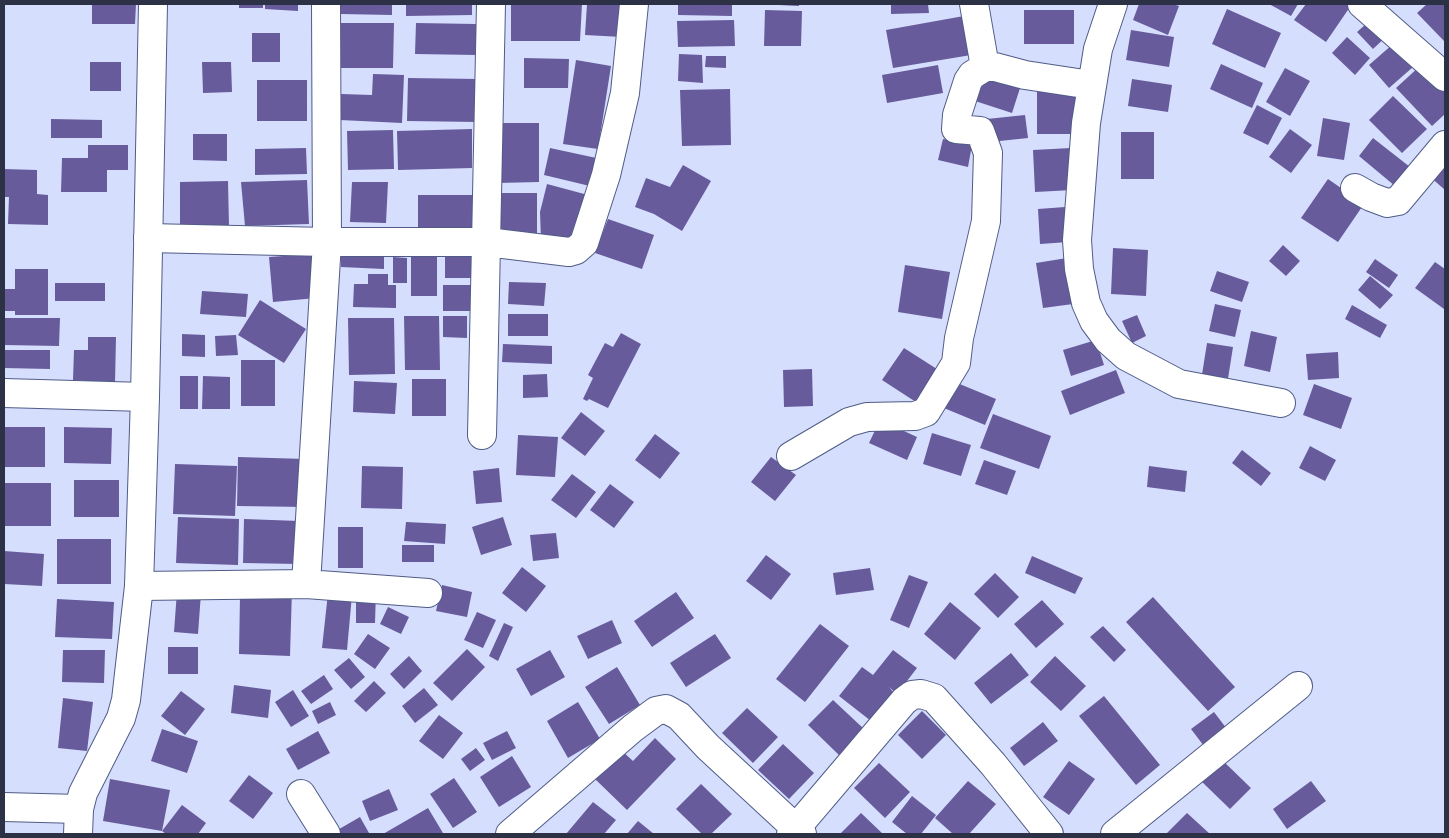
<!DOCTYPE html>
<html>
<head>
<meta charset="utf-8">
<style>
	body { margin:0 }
	#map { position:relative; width:1449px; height:838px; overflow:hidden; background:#d5defd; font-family:"Public Sans",sans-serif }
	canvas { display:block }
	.frame { position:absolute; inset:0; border:5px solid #2c3145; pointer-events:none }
</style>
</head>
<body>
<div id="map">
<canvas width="1449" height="838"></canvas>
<div class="frame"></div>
</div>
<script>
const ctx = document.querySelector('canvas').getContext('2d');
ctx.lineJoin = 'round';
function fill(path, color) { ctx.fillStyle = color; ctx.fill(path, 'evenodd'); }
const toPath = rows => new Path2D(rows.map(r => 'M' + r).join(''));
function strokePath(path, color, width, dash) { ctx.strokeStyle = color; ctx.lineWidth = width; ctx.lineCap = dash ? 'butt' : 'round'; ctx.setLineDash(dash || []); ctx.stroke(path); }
fill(toPath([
	[92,4,136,4,135,24,92,24],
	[239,4,263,4,263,8,239,8],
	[265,4,298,4,298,11,265,9],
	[341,4,392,4,392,15,341,14],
	[406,4,472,4,472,15,406,16],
	[544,4,582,4,580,41,511,41,511,5,544,5],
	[587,4,624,4,622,37,585,35],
	[678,4,732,4,732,16,678,15],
	[779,4,799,4,799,6,779,5],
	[891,4,928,4,929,13,891,14],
	[1139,4,1173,4,1179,6,1168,35,1133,20],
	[1269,4,1298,4,1291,16],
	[1306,4,1352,4,1326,42,1294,20],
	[1427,4,1445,4,1445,40,1444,41,1417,13],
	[1227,9,1281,33,1265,68,1212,44],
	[765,10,802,11,801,46,764,46],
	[1024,10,1074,10,1074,44,1024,44],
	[964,16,971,55,893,68,886,30],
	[1374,17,1389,34,1373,49,1357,32],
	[734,20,735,46,678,47,677,21],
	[341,23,394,23,393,68,341,68],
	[416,23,476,24,476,55,415,54],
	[1131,30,1174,37,1169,67,1126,60],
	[252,33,280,33,280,62,252,62],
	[1347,37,1370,58,1355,75,1332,53],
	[1393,44,1413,67,1389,88,1369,65],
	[679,54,702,55,703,83,678,81],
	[706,56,726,56,726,68,705,67],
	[524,58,569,59,568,88,524,88],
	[576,60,611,66,598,149,563,144],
	[90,62,121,62,121,91,90,91],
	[202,62,231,62,232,92,203,93],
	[1221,64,1263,83,1252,108,1210,89],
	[938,65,943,93,887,103,882,75],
	[1420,66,1445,92,1445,114,1432,126,1396,88],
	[1285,68,1310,81,1290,116,1266,102],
	[982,72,1021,85,1012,113,972,100],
	[373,74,404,75,402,123,340,120,341,94,372,95],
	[408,78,478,79,478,122,407,121],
	[1132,79,1172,85,1168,112,1128,106],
	[257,80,307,80,307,121,257,121],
	[1037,86,1076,86,1076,134,1037,134],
	[730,89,731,145,682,146,680,90],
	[1393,96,1427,129,1402,153,1369,120],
	[1257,105,1282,118,1268,145,1243,133],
	[1025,115,1028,138,990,142,987,119],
	[1323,118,1350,123,1344,160,1317,156],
	[51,119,102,120,102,138,51,138],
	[497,123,539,123,539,182,498,183],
	[472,129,472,168,398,170,397,131],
	[1290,129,1312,145,1291,173,1269,157],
	[393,130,394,169,348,170,347,131],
	[1121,132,1154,132,1154,179,1121,179],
	[193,134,227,134,227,161,193,160],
	[1373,138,1410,167,1395,186,1359,156],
	[943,139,972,145,968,167,938,160],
	[88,145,128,145,128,170,107,170,107,192,61,192,62,158,88,158],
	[306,148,307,174,255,175,255,149],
	[550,148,601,159,594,187,544,175],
	[1071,148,1073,190,1035,192,1033,150],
	[1445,155,1445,190,1428,175],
	[683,165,711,181,682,231,654,214,635,207,646,178,670,187],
	[4,169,37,170,37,194,48,195,48,225,8,224,9,197,4,197],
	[1328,179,1364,204,1338,242,1301,218],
	[307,180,309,224,245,226,241,182],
	[228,181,229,226,180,226,180,182],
	[352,182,388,182,386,223,350,222],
	[547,184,588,195,578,244,541,240,540,212],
	[500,193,537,193,537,237,500,237],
	[418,195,473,195,473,233,418,233],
	[1065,207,1068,242,1040,244,1038,209],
	[608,219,654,235,642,269,595,253],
	[1283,245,1300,261,1286,276,1269,261],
	[1113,248,1148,250,1146,296,1111,294],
	[312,254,316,298,273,302,269,257],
	[411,254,437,254,437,296,411,296],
	[445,254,474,254,474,278,445,278],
	[341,255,384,256,384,269,341,267],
	[393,257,407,258,407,283,393,283],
	[1067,258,1073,304,1043,308,1036,263],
	[1375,259,1398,275,1389,288,1366,272],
	[1435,262,1445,269,1444,309,1415,288],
	[905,265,950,272,942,319,898,312],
	[15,269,48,269,48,315,15,315,15,311,4,311,4,289,15,289],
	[1217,271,1249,282,1242,302,1210,291],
	[368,274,388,274,388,285,396,285,396,308,353,307,354,284,368,284],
	[1370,276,1393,295,1380,309,1358,290],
	[509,282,546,283,544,306,508,304],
	[55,283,105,283,105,301,55,301],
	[443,285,479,285,479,311,443,311],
	[202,291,248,294,246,317,200,314],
	[260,300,306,329,284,363,238,335],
	[1215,304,1241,310,1235,337,1209,331],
	[1352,305,1387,325,1380,338,1345,319],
	[508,314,548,314,548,336,508,336],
	[1137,315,1146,336,1132,343,1122,321],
	[404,316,439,316,440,370,405,370],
	[443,316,467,316,467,338,443,337],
	[4,318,60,318,59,346,4,345],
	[348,318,394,318,395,374,349,375],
	[1251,331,1277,337,1270,372,1244,366],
	[621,333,641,344,608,408,589,399,587,401,583,399,593,378,588,375,605,343,613,347],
	[182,334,205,335,205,357,182,356],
	[236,335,238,355,216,356,215,336],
	[88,337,116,337,115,383,88,383,88,381,73,380,74,350,88,350],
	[1096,340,1104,365,1071,376,1063,350],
	[1207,343,1233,347,1227,385,1201,381],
	[503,344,552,346,552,364,502,362],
	[904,348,940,371,919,404,882,380],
	[4,350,50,350,50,369,4,368],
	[1338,352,1339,378,1308,380,1306,354],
	[241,360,275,360,275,406,241,406],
	[812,369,813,406,784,407,783,370],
	[1116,370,1125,393,1070,415,1061,391],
	[547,374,548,397,523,398,523,375],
	[180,376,198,376,198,409,180,409],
	[203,376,230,377,230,409,202,409],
	[412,379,446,379,446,416,412,416],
	[950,380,996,399,985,425,939,406],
	[354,381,397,383,395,414,353,412],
	[1314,384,1352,398,1341,429,1303,415],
	[581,412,605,431,585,456,561,438],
	[993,414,1051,436,1039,469,980,448],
	[880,420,917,437,907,460,869,443],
	[4,427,45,427,45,467,4,467],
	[64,427,112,428,111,464,64,463],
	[932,433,971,445,961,476,923,464],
	[655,434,680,453,660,479,635,460],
	[518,435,558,437,555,477,516,475],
	[1310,446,1336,460,1325,481,1299,468],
	[1242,450,1271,473,1261,486,1232,463],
	[238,457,306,459,305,507,237,506],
	[771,457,796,475,775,501,751,482],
	[984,460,1016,471,1007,495,975,484],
	[175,464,237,466,235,516,173,514],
	[362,466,403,467,402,509,361,508],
	[1149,466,1187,471,1185,492,1147,487],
	[499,468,502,502,476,504,473,471],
	[572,474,596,492,576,518,551,500],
	[74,480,119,480,119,517,74,517],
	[4,483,51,483,51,526,4,526],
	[610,484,634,502,614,528,590,510],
	[178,517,239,519,238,565,176,563],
	[503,517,512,545,481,555,472,527],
	[244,519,299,521,298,564,243,563],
	[406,522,446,524,445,544,404,541],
	[338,527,363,527,363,568,338,568],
	[556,533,559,558,533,561,530,535],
	[57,539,111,539,111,584,57,584],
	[402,545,434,545,434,562,402,562],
	[4,551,44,554,42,586,4,584],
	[766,555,791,574,771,600,746,581],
	[1032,556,1083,578,1075,594,1025,573],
	[522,567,546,586,526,612,502,593],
	[870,568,874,590,836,595,833,573],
	[995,573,1019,597,998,618,974,594],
	[909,575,928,582,909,628,890,620],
	[442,585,472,592,467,617,436,611],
	[292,589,290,656,239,654,240,597],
	[177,591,201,593,198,634,174,632],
	[356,591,376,591,375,623,356,623],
	[676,592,694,618,652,647,634,621],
	[328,593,352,595,347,650,322,648],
	[1153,597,1235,687,1208,711,1126,622],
	[57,599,114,602,112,639,55,637],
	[1042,600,1064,624,1036,648,1014,624],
	[950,602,981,628,955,660,924,634],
	[388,607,409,617,401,634,380,624],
	[477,612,496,620,483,648,464,640],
	[612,620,622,643,588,659,577,636],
	[504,623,513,627,498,661,489,656],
	[820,624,849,646,805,702,776,679],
	[1103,626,1126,650,1114,662,1090,637],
	[368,634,390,648,375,669,354,654],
	[715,634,731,658,686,687,670,663],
	[168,647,198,647,198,674,168,674],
	[467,649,485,667,452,701,433,683],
	[63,650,105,650,104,683,62,682],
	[550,650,565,677,531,696,516,669],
	[893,650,917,668,897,694,889,687,894,693,871,721,839,696,862,667,873,675],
	[1011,653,1029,675,991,704,974,683],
	[409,656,422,671,404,689,390,674],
	[1055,656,1086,686,1061,711,1030,682],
	[349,658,365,677,351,689,334,670],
	[617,667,640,705,609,724,585,687],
	[324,675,333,689,311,704,301,691],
	[374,681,386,693,366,712,354,701],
	[234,685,271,690,268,718,231,713],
	[424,688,438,705,415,723,402,706],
	[293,690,309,716,291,727,275,702],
	[181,691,205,709,185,735,161,716],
	[1104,696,1160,765,1136,785,1079,716],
	[63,698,93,702,87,751,58,748],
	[833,700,864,729,839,755,808,725],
	[330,702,336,715,318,724,312,711],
	[578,702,600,739,568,758,547,721],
	[747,708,778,737,753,763,722,733],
	[922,711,946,735,922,759,898,735],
	[1214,712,1233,737,1210,754,1191,729],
	[439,715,463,733,443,759,419,741],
	[1043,722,1058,741,1024,766,1010,748],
	[162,729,198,741,187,773,151,761],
	[318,731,330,753,298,770,286,749],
	[507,731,516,748,492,760,483,743],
	[655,738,676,759,627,810,594,778,621,750,633,761],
	[783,744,814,773,789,799,758,770],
	[476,748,485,760,470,771,461,759],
	[512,756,531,787,499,807,480,777],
	[1221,759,1251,788,1230,809,1200,780],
	[1069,761,1095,779,1069,815,1043,797],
	[879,763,910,792,885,818,854,788],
	[249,775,273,793,253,819,229,801],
	[454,778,477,812,453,828,430,794],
	[110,779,170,790,162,831,182,805,206,823,198,834,166,834,162,831,103,821],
	[968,781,996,804,969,834,953,834,935,818],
	[1311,781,1326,801,1287,829,1273,809],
	[701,784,732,814,711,834,702,834,676,809],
	[389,789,398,810,370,821,362,801],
	[912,796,936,815,921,834,907,834,892,822],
	[593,802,616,820,604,834,566,834],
	[428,808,443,833,383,834],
	[861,813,883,834,840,834],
	[1187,813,1210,834,1166,834],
	[360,817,369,833,366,834,335,834,334,832],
	[638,821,654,834,627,834]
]), '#685b9c');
const minor = toPath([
	[974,4,985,67],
	[1113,4,1098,49,1086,123,1077,240,1079,269,1086,303,1094,321,1108,340,1126,356,1179,384,1281,403],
	[1362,4,1445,77],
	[1355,188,1371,197,1387,203,1398,201,1445,145],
	[148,238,327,242,487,242,569,252,576,250,584,243,606,175,625,93,634,4],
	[4,393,145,397],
	[482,435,491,4],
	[791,456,849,422,867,417,915,416,926,412,956,363,959,338,986,221,988,153,980,131,956,129,957,115,968,81,972,75,985,67,995,67,1025,75,1091,85],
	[306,584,428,593],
	[139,586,306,584,327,242,326,4],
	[301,794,326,834],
	[4,807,79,809],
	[510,834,633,728,656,711,666,709,679,716,708,747,802,834],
	[791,834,904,701,912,695,921,694,934,698,993,764,1049,834],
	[1115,834,1298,686]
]);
const tertiary = toPath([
	[78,834,79,809,83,793,121,718,126,700,139,586,145,397,153,4]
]);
strokePath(minor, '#505c87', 30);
strokePath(tertiary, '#505c87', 30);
strokePath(minor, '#fff', 28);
strokePath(tertiary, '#fff', 28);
</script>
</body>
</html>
